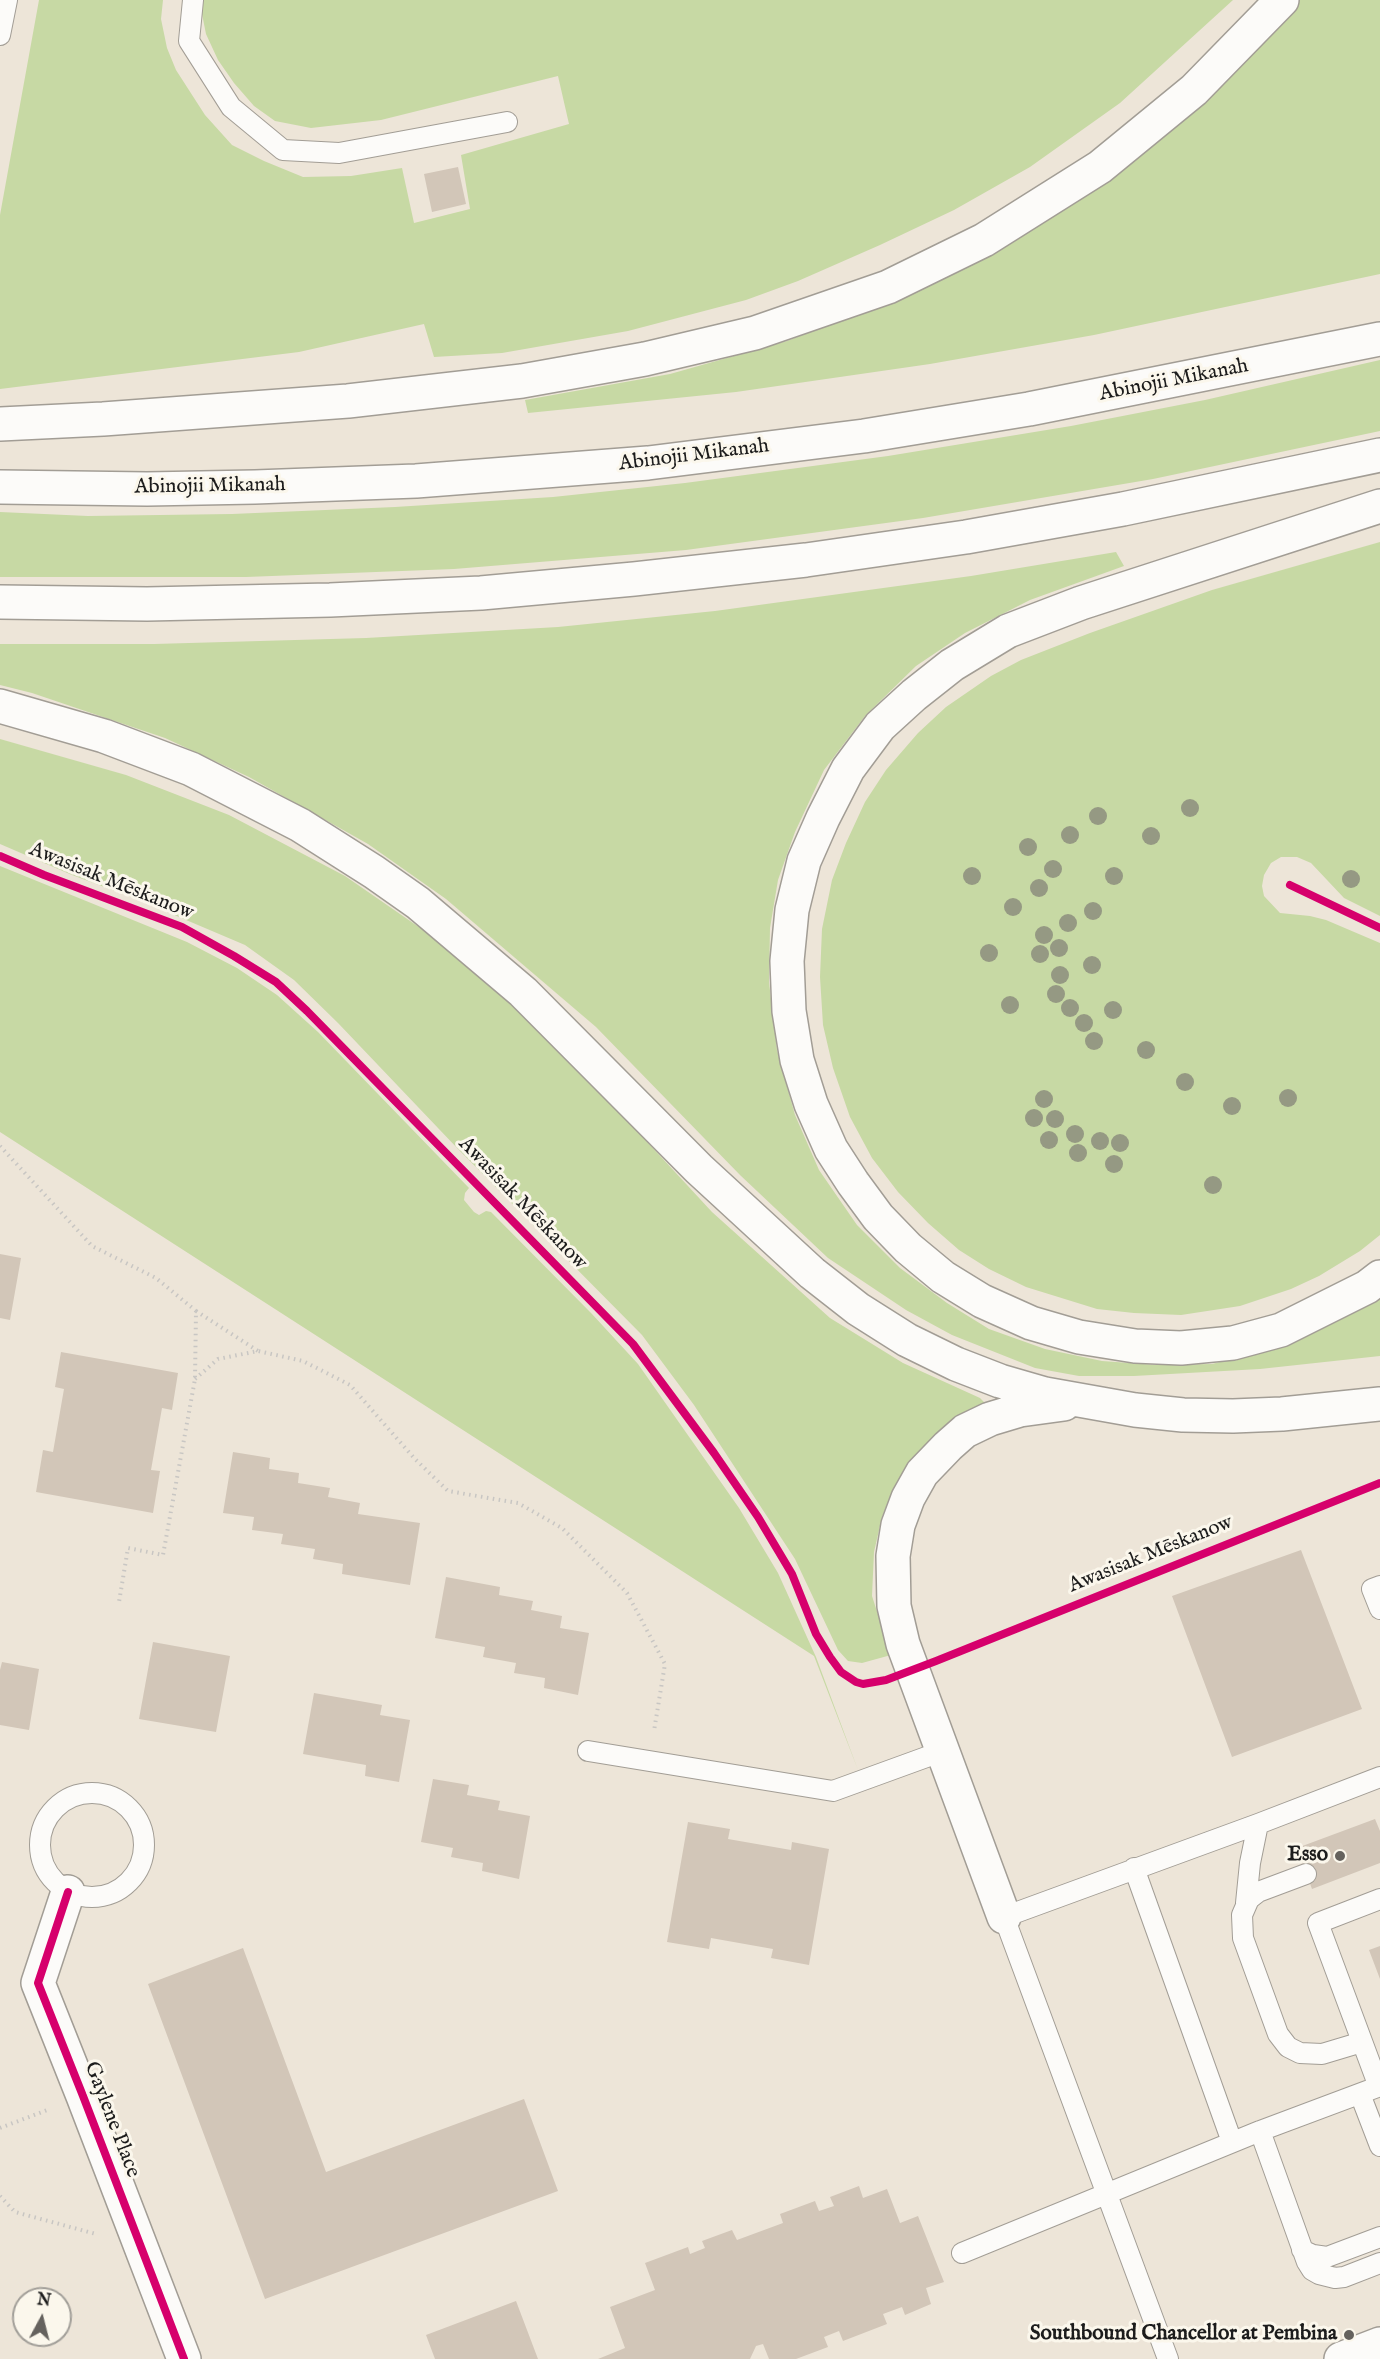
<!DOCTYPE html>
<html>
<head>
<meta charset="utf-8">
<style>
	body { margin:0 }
	#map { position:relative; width:1380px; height:2359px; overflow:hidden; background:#ede5d8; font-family:"IM FELL English",serif }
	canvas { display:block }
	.north { position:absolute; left:12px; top:2287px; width:60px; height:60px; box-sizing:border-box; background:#fbf7ec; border:2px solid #a29f99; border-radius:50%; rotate:7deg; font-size:16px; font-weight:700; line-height:24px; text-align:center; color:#1c1c1c }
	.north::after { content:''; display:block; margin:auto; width:21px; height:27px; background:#65625e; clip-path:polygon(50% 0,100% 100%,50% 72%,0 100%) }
</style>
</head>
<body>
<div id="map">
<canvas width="1380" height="2359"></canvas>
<div class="north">N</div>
</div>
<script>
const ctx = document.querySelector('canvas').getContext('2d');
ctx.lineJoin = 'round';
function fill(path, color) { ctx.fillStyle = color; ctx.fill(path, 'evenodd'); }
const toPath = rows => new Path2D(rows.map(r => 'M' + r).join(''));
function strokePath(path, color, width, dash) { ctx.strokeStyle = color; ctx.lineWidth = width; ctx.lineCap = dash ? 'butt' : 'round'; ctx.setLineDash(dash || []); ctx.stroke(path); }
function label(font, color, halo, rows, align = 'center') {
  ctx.font = font + ' "IM FELL English",serif'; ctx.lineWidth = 6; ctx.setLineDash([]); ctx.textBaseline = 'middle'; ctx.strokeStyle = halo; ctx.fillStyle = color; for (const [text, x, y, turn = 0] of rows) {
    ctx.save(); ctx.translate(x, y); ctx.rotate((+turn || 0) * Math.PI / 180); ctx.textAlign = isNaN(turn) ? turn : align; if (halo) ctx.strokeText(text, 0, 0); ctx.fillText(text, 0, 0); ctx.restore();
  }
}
fill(toPath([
	[39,0,163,0,161,19,167,48,176,70,205,115,232,145,264,161,303,177,351,176,402,168,414,223,470,209,461,155,569,124,558,76,381,120,311,128,275,121,254,106,234,83,218,60,206,34,201,9,203,0,1233,0,1120,103,1030,167,954,210,880,245,798,281,746,300,628,331,502,353,434,357,424,324,299,352,0,389,0,215],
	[1300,0,1380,0,1380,274,1094,335,930,364,736,392,528,413,525,400,670,374,787,341,888,302,1203,98],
	[1380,360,1380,431,1153,479,923,518,686,550,454,569,246,577,0,577,0,512,88,516,232,514,395,507,553,497,685,483,888,456,1071,426,1205,400],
	[1380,542,1380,916,1344,898,1311,863,1297,857,1281,857,1271,863,1264,875,1262,886,1264,896,1280,913,1310,916,1326,920,1380,943,1380,1235,1360,1251,1319,1276,1291,1289,1240,1306,1181,1315,1134,1313,1097,1309,1026,1287,989,1269,959,1250,928,1223,898,1192,872,1158,850,1117,833,1068,823,1025,820,977,822,929,832,880,846,843,865,802,886,770,918,733,946,707,991,676,1021,660,1090,633,1212,590],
	[1116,552,1124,566,1030,600,965,633,916,666,865,716,824,770,795,832,778,880,770,928,769,982,777,1050,795,1115,819,1170,857,1225,900,1268,947,1303,989,1329,1045,1349,1102,1361,1157,1365,1212,1364,1288,1345,1380,1299,1380,1356,1260,1369,1134,1376,1079,1376,1035,1368,952,1335,906,1310,828,1258,740,1175,596,1027,446,899,368,844,249,777,165,738,32,693,0,685,0,644,154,644,366,638,558,627,715,611,971,576],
	[0,739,126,775,229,815,345,876,455,952,552,1039,712,1212,830,1318,903,1363,980,1398,987,1405,956,1421,931,1439,910,1461,893,1490,882,1517,874,1552,872,1596,891,1655,862,1663,848,1661,838,1650,795,1559,694,1405,642,1335,458,1149,338,1023,294,980,245,945,139,900,72,875,0,844],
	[0,866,187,942,237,968,277,995,318,1032,469,1188,465,1193,464,1200,474,1212,479,1215,486,1211,491,1212,592,1314,638,1364,739,1508,778,1573,816,1657,858,1770,814,1656,0,1132]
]), '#c7d9a4');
fill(toPath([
	[458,167,466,204,432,212,424,174],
	[0,1254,21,1258,10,1320,0,1318],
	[61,1352,178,1373,172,1410,162,1408,151,1470,160,1471,153,1513,36,1492,43,1450,53,1452,64,1389,55,1387],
	[233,1452,270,1458,269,1469,299,1473,298,1483,330,1488,328,1497,360,1503,358,1514,420,1523,410,1585,342,1574,343,1564,313,1559,315,1549,281,1544,283,1534,252,1530,254,1517,223,1513],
	[1301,1550,1362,1709,1232,1757,1172,1596],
	[446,1577,500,1587,499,1595,533,1601,531,1610,562,1616,560,1628,589,1633,578,1695,544,1688,545,1678,514,1673,516,1663,483,1657,485,1647,435,1638],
	[153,1642,230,1656,216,1732,139,1719],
	[2,1662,39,1669,29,1730,0,1725,0,1670],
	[314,1693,382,1705,380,1715,410,1720,399,1782,365,1776,366,1765,303,1754],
	[433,1779,469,1785,467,1795,500,1801,498,1810,530,1816,519,1879,482,1871,483,1863,451,1857,453,1848,421,1842],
	[1375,1819,1380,1831,1380,1863,1312,1889,1297,1848],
	[688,1822,730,1829,728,1839,791,1850,792,1842,829,1849,809,1965,771,1958,773,1949,711,1938,709,1949,667,1942],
	[1380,1946,1380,1979,1369,1950],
	[243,1948,326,2172,524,2099,558,2191,265,2299,148,1984],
	[859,2186,863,2198,887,2189,900,2223,918,2216,944,2282,926,2288,931,2304,905,2315,902,2307,883,2314,887,2324,843,2341,839,2331,824,2337,828,2347,796,2359,769,2359,763,2344,756,2346,750,2359,598,2359,625,2348,610,2307,655,2290,645,2263,688,2247,690,2254,705,2248,702,2241,732,2230,737,2240,783,2223,780,2214,815,2201,819,2211,834,2206,830,2197],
	[516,2301,538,2359,435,2359,426,2335]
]), '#d2c6b8');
const service = toPath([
	[193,0,189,41,231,107,283,150,339,153,507,122],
	[0,35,7,0],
	[1380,1586,1372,1589,1380,1609],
	[588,1751,833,1791,943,1751],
	'40 1845a52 52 0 1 1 104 0a52 52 0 1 1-104 0Z',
	[1134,1868,1232,2142],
	[1306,1874,1258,1892,1249,1899,1242,1915,1243,1938,1278,2034,1288,2047,1300,2053,1322,2054,1362,2042],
	[1246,1903,1250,1863,1258,1824],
	[1379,2087,1318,1923,1380,1899],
	[1360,2094,1380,2146],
	[1260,2131,1307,2262,1312,2270,1319,2274,1335,2278,1344,2277,1380,2263],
	[1302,2250,1313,2255,1327,2257,1380,2237],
	[962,2253,1260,2131,1380,2086],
	[1168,2359,1004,1917,1258,1824,1380,1777]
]);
const minor = toPath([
	[68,1892,38,1983,83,2096,184,2359]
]);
const tertiary = toPath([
	[1341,2359,1380,2344]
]);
const primary = toPath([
	[0,424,103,419,348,401,522,381,645,359,755,333,888,287,984,240,1100,167,1194,90,1282,0],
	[0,487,147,489,255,487,416,481,648,463,864,436,1029,409,1380,339],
	[1380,506,1081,603,1008,631,952,665,914,695,880,726,848,769,823,818,804,861,792,910,787,961,789,1011,797,1060,811,1104,831,1149,853,1183,878,1217,908,1248,943,1277,982,1301,1031,1323,1079,1337,1135,1346,1181,1348,1233,1343,1281,1330,1367,1287,1380,1277],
	[0,602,147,604,330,600,481,593,634,579,806,560,966,537,1123,509,1380,455],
	[0,706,104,736,191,769,300,825,374,872,418,903,523,992,699,1169,812,1273,858,1309,907,1340,956,1364,1000,1381,1045,1394,1135,1410,1183,1415,1233,1416,1282,1414,1380,1404],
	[1004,1917,903,1644,894,1606,893,1556,898,1525,908,1498,922,1473,948,1446,965,1431,990,1419,1020,1410,1064,1404]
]);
strokePath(service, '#a29d95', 22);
strokePath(minor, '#a29d95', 36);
strokePath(tertiary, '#a29d95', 36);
strokePath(primary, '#a29d95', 36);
strokePath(toPath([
	[0,1146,92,1246,156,1278,196,1311,195,1379,163,1555,128,1548,119,1602],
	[196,1311,258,1351],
	[195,1379,218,1359,258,1351,303,1361,350,1385,415,1459,448,1491,518,1503,562,1528,627,1593,665,1664,654,1731],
	[0,2128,50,2109],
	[0,2196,15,2212,96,2234]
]), '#c8c6c3', 4, [1.5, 4.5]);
strokePath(service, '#fcfbf9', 20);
strokePath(minor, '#fcfbf9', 33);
strokePath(tertiary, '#fcfbf9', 33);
strokePath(primary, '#fcfbf9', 33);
strokePath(toPath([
	[0,856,44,875,182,927,234,956,276,982,307,1011,633,1344,714,1453,758,1517,792,1574,816,1634,830,1657,841,1672,856,1682,863,1684,886,1680,936,1661,1380,1483],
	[1290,885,1380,928],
	[68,1892,38,1983,83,2096,184,2359]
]), '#d6006c', 8);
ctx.fillStyle = '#959983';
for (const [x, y] of [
	[1190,808],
	[1098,816],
	[1070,835],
	[1151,836],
	[1028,847],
	[1053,869],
	[972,876],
	[1114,876],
	[1351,879],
	[1039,888],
	[1013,907],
	[1093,911],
	[1068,923],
	[1044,935],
	[1059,948],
	[989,953],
	[1040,954],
	[1092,965],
	[1060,975],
	[1056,994],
	[1010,1005],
	[1070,1008],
	[1113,1010],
	[1084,1023],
	[1094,1041],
	[1146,1050],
	[1185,1082],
	[1288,1098],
	[1044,1099],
	[1232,1106],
	[1034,1118],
	[1055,1119],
	[1075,1134],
	[1049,1140],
	[1100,1141],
	[1120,1143],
	[1078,1153],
	[1114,1164],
	[1213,1185]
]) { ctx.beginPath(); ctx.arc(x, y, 9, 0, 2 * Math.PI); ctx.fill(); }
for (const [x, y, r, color] of [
	[1340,1856,6,"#65625e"],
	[1349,2335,6,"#65625e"]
]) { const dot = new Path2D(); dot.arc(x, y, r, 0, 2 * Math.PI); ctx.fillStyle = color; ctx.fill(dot); strokePath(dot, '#fbf7ec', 2); }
label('21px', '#1c1c1c', '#fbf7ec', [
	["Abinojii Mikanah",1174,381,-11],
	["Abinojii Mikanah",694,456,-7],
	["Abinojii Mikanah",210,487,-1],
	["Awasisak Mēskanow",111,882,22],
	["Awasisak Mēskanow",522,1204,46],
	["Awasisak Mēskanow",1151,1555,-22],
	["Gaylene Place",111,2120,69]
]);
label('bold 21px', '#1c1c1c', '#fbf7ec', [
	["Esso",1328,1856],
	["Southbound Chancellor at Pembina",1337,2335]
], 'right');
</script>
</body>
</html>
